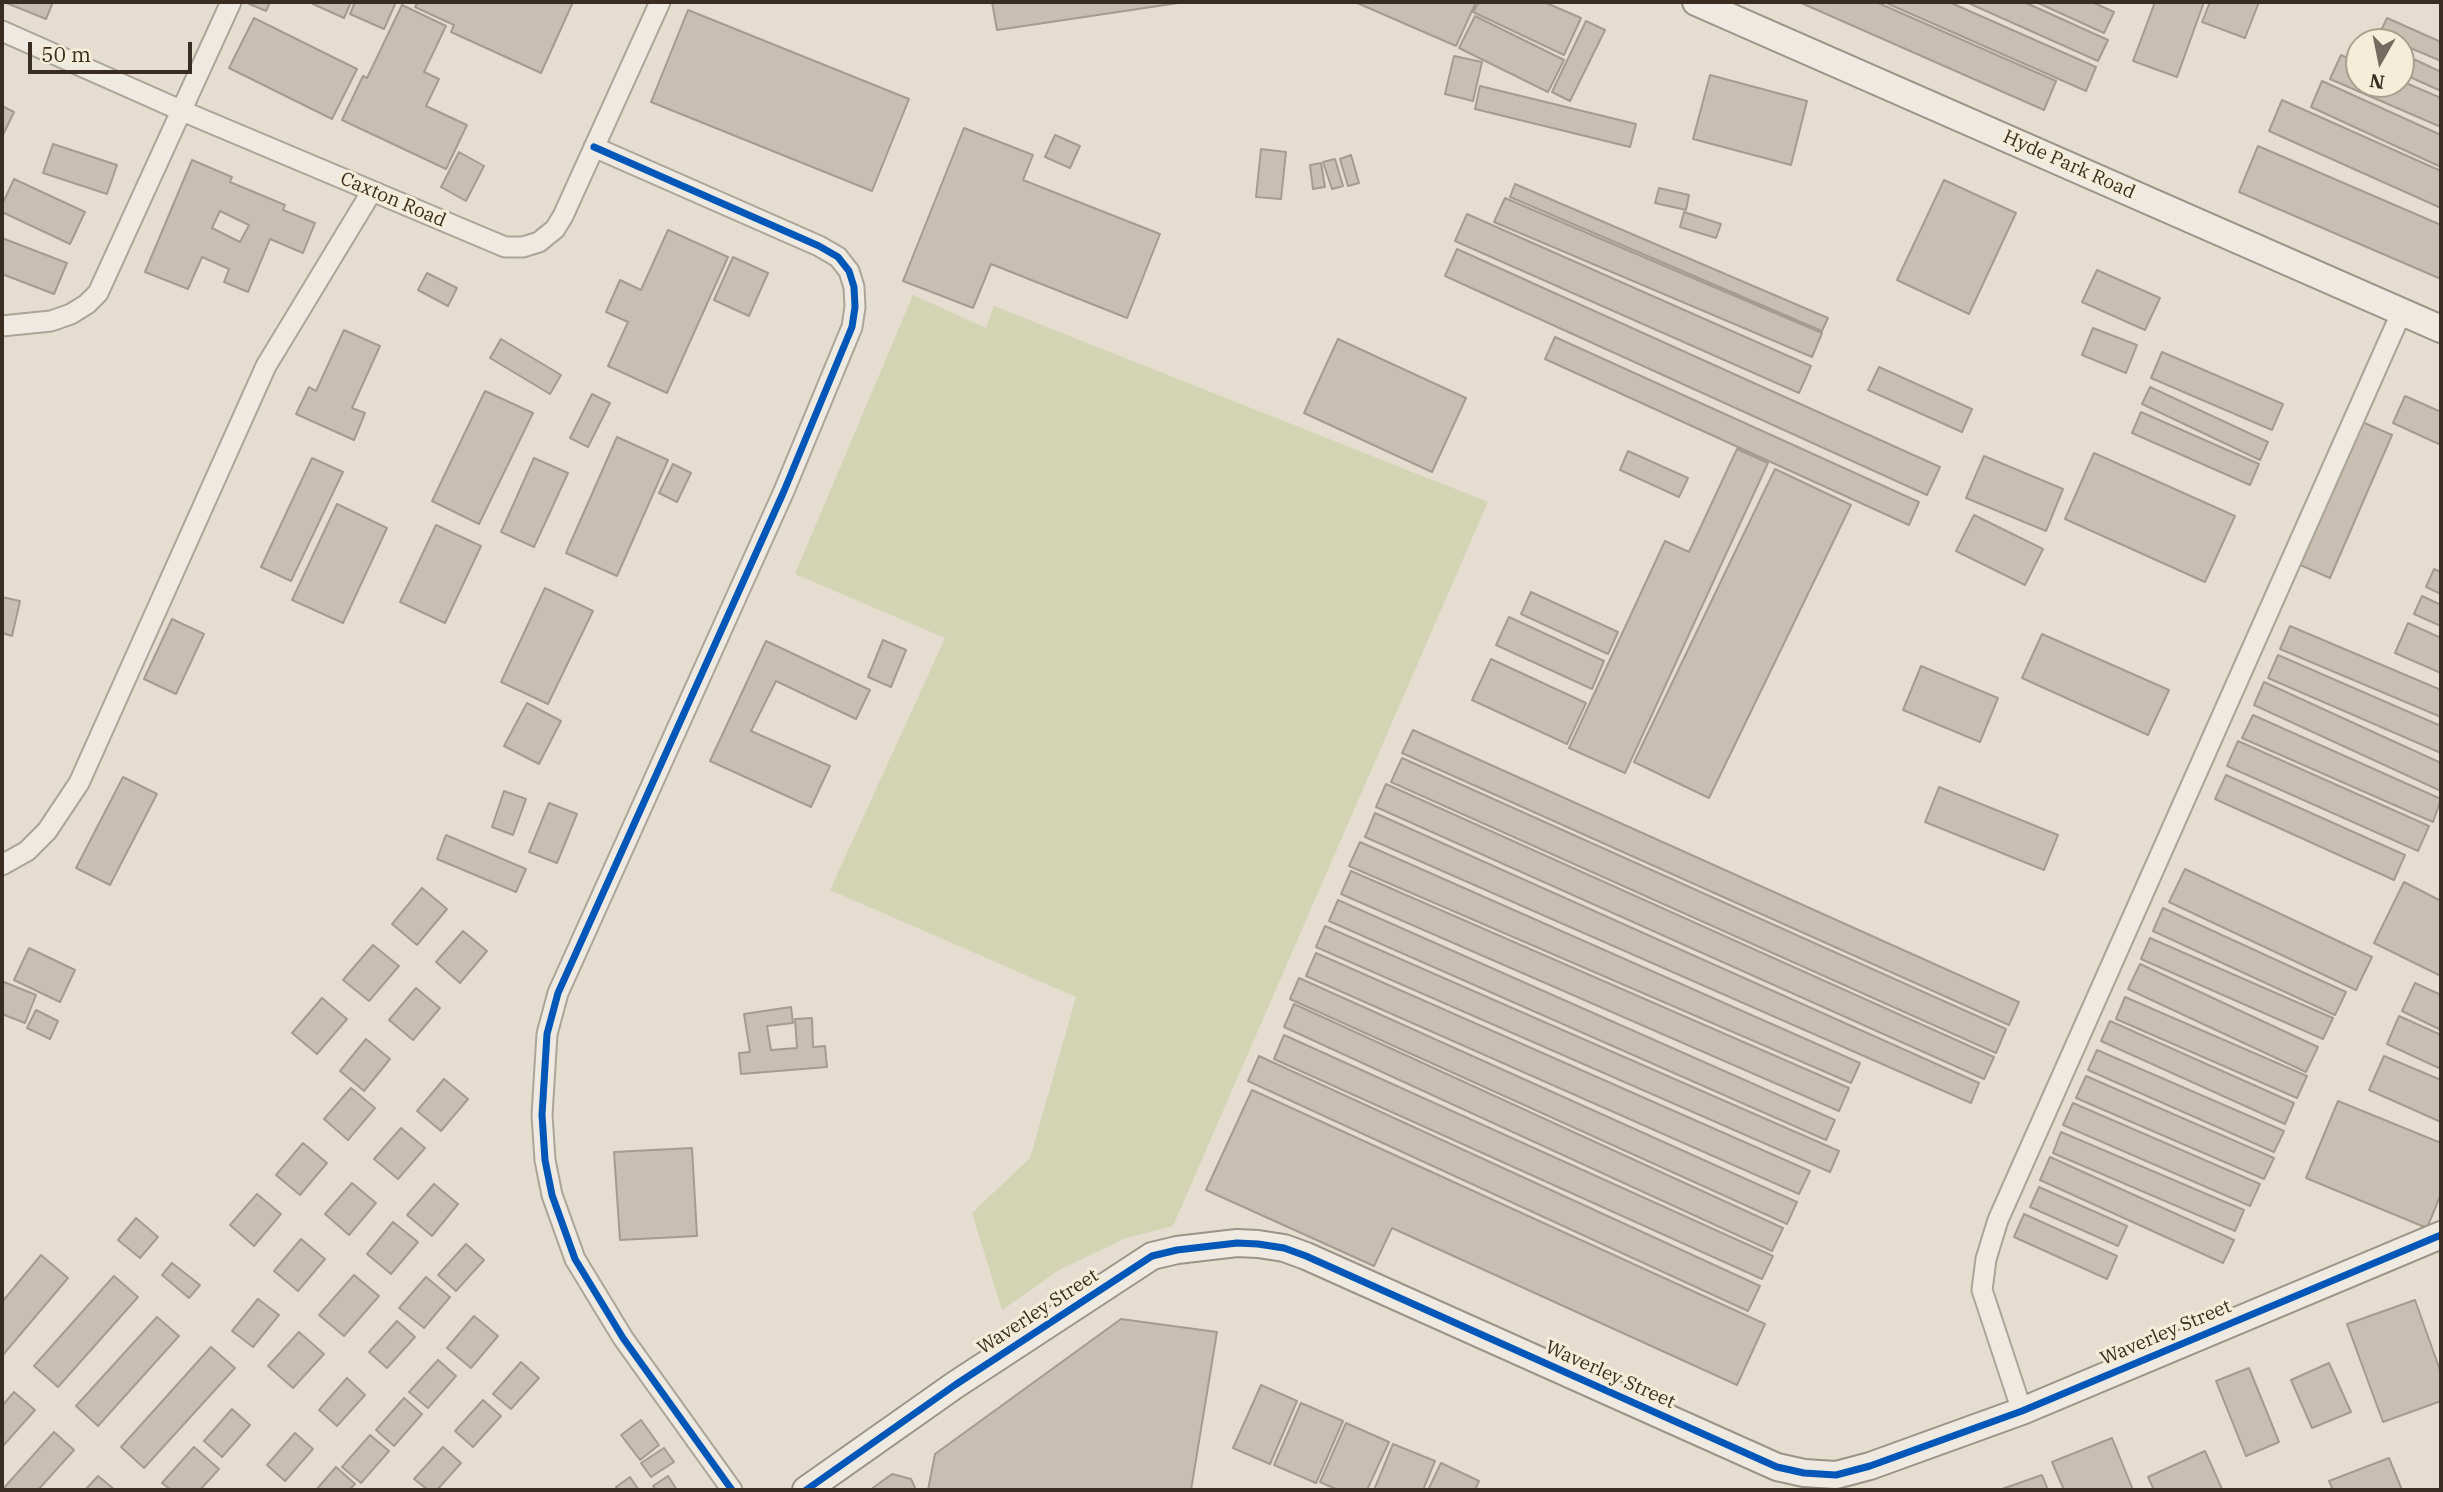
<!DOCTYPE html>
<html>
<head>
<meta charset="utf-8">
<style>
	body { margin:0 }
	#map { position:relative; width:2443px; height:1492px; overflow:hidden; background:#e5ded0; font-family:"IBM Plex Serif",serif }
	canvas { display:block }
	.frame { position:absolute; inset:0; border:4px solid #392d21; pointer-events:none }
	.north { position:absolute; left:2345px; top:28px; width:70px; height:70px; box-sizing:border-box; background:#f5edd8; border:2px solid #aaa08f; border-radius:50%; rotate:189deg; font-size:19px; font-weight:700; line-height:28px; text-align:center; color:#392d21 }
	.north::after { content:''; display:block; margin:auto; width:24px; height:32px; background:#756b5e; clip-path:polygon(50% 0,100% 100%,50% 72%,0 100%) }
	.scale { position:absolute; left:28px; top:42px; width:164px; height:32px; box-sizing:border-box; border:4px solid #392d21; border-top:0; padding-left:9px; font-size:21px; line-height:24px; white-space:nowrap; color:#392d21; -webkit-text-stroke:5px #f5edd8; paint-order:stroke }
</style>
</head>
<body>
<div id="map">
<canvas width="2443" height="1492"></canvas>
<div class="frame"></div>
<div class="north">N</div>
<div class="scale">50 m</div>
</div>
<script>
const ctx = document.querySelector('canvas').getContext('2d');
ctx.lineJoin = 'round';
function fill(path, color) { ctx.fillStyle = color; ctx.fill(path, 'evenodd'); }
const toPath = rows => new Path2D(rows.map(r => 'M' + r).join(''));
function strokePath(path, color, width, dash) { ctx.strokeStyle = color; ctx.lineWidth = width; ctx.lineCap = dash ? 'butt' : 'round'; ctx.setLineDash(dash || []); ctx.stroke(path); }
function label(font, color, halo, rows, align = 'center') {
  ctx.font = font + ' "IBM Plex Serif",serif'; ctx.lineWidth = 6; ctx.setLineDash([]); ctx.textBaseline = 'middle'; ctx.strokeStyle = halo; ctx.fillStyle = color; for (const [text, x, y, turn = 0] of rows) {
    ctx.save(); ctx.translate(x, y); ctx.rotate((+turn || 0) * Math.PI / 180); ctx.textAlign = isNaN(turn) ? turn : align; if (halo) ctx.strokeText(text, 0, 0); ctx.fillText(text, 0, 0); ctx.restore();
  }
}
fill(toPath([
	[913,295,986,328,994,306,1488,502,1173,1226,1126,1238,1059,1270,1002,1310,972,1213,1030,1158,1076,997,830,890,945,638,795,574]
]), '#d3d4b3');
const building = toPath([
	[4,2,53,2,46,19,4,2],
	[245,2,270,2,266,11,245,2],
	[314,2,351,2,344,18,313,4,314,2],
	[355,2,396,2,384,29,350,14,355,2],
	[418,2,573,2,541,73,451,32,454,25,415,7,418,2],
	[992,2,1185,2,997,30,992,2],
	[1355,2,1476,2,1456,46,1355,2],
	[1479,2,1544,2,1581,18,1564,55,1473,12,1479,2],
	[1799,2,1876,2,2056,81,2044,110,1799,2],
	[1884,2,1949,2,2096,67,2086,91,1884,2],
	[1966,2,2024,2,2108,40,2098,61,1966,2],
	[2036,2,2092,2,2114,12,2104,33,2036,2],
	[2155,2,2204,2,2177,77,2133,61,2155,2],
	[2210,2,2259,2,2245,38,2202,22,2210,2],
	[402,5,446,26,424,72,439,79,426,106,467,125,446,169,342,120,363,76,367,78,402,5],
	[688,10,909,99,872,191,651,102,688,10],
	[1475,16,1564,60,1548,92,1459,48,1475,16],
	[254,18,357,69,332,119,229,68,254,18],
	[2387,18,2441,42,2441,61,2401,44,2401,42,2379,35,2387,18],
	[1586,21,1605,30,1570,101,1552,92,1586,21],
	[2401,53,2441,72,2441,91,2401,73,2401,53],
	[2341,55,2359,63,2359,84,2401,84,2401,81,2441,98,2441,127,2330,79,2341,55],
	[1454,56,1482,62,1473,101,1445,94,1454,56],
	[1710,75,1807,101,1791,165,1693,139,1710,75],
	[2322,81,2441,135,2441,167,2311,107,2322,81],
	[1480,86,1636,124,1630,147,1475,109,1480,86],
	[2282,100,2441,171,2441,208,2269,131,2282,100],
	[2,106,14,112,2,137,2,106],
	[964,128,1033,155,1023,180,1160,234,1127,318,991,264,973,308,903,281,964,128],
	[1055,135,1080,146,1070,168,1045,157,1055,135],
	[53,144,117,165,107,194,43,173,53,144],
	[2258,146,2441,225,2441,279,2239,192,2258,146],
	[1261,149,1286,152,1281,199,1256,197,1261,149],
	[459,152,484,166,466,201,441,187,459,152],
	[1351,155,1359,183,1348,186,1340,159,1351,155],
	[1335,159,1343,186,1332,189,1323,162,1335,159],
	[192,160,232,177,230,182,285,205,283,210,315,223,303,253,270,239,248,292,224,282,229,269,202,257,188,289,145,272,192,160],
	[220,211,249,225,240,242,212,228,220,211],
	[1321,163,1325,187,1313,189,1310,165,1321,163],
	[14,179,85,212,70,244,2,212,2,205,14,179],
	[1944,180,2016,213,1969,314,1897,280,1944,180],
	[1515,184,1828,318,1822,331,1510,197,1515,184],
	[1659,188,1689,195,1686,210,1655,203,1659,188],
	[1505,198,1822,333,1812,357,1494,222,1505,198],
	[1684,212,1721,224,1716,238,1680,227,1684,212],
	[1467,214,1811,366,1799,393,1455,241,1467,214],
	[668,230,728,257,667,393,608,366,628,322,606,312,620,280,641,290,668,230],
	[2,238,67,263,54,294,2,274,2,238],
	[1457,249,1940,467,1927,495,1445,276,1457,249],
	[733,257,768,273,749,316,714,300,733,257],
	[2097,270,2160,298,2145,330,2082,302,2097,270],
	[427,273,457,288,448,306,418,290,427,273],
	[2093,328,2137,345,2126,373,2082,355,2093,328],
	[344,330,380,346,352,408,365,413,354,440,296,414,309,387,316,391,344,330],
	[1555,337,1919,502,1909,525,1545,359,1555,337],
	[501,339,561,375,550,394,490,358,501,339],
	[1338,339,1466,398,1432,472,1304,413,1338,339],
	[2162,352,2283,404,2272,430,2151,378,2162,352],
	[1879,367,1972,409,1962,432,1868,390,1879,367],
	[2150,387,2268,442,2260,460,2142,404,2150,387],
	[485,391,533,413,479,524,432,501,485,391],
	[592,394,610,403,588,447,570,438,592,394],
	[2405,396,2441,412,2441,445,2393,423,2405,396],
	[2141,412,2259,464,2250,485,2132,433,2141,412],
	[2360,421,2392,435,2330,578,2298,564,2360,421],
	[617,437,668,460,617,576,566,553,617,437],
	[1737,449,1768,463,1625,773,1569,748,1665,541,1689,552,1737,449],
	[1628,451,1688,478,1679,497,1620,470,1628,451],
	[2094,453,2235,516,2205,582,2065,519,2094,453],
	[1984,456,2063,489,2046,531,1966,498,1984,456],
	[312,458,343,472,291,581,261,567,312,458],
	[534,458,568,473,534,547,501,532,534,458],
	[673,464,691,473,677,502,659,493,673,464],
	[1775,469,1851,505,1709,798,1634,762,1775,469],
	[337,504,387,528,343,623,292,600,337,504],
	[1974,515,2043,549,2025,585,1956,551,1974,515],
	[436,525,481,546,445,623,400,602,436,525],
	[2434,569,2441,572,2441,594,2426,587,2434,569],
	[545,588,593,611,548,704,501,682,545,588],
	[1531,592,1618,632,1608,654,1521,614,1531,592],
	[2422,596,2441,605,2441,626,2414,614,2422,596],
	[2,597,20,601,12,636,2,633,2,597],
	[1509,617,1604,661,1592,689,1496,645,1509,617],
	[172,619,204,634,176,694,144,679,172,619],
	[2408,623,2441,638,2441,673,2395,653,2408,623],
	[2290,626,2441,690,2441,717,2280,649,2290,626],
	[2042,634,2169,690,2148,735,2022,678,2042,634],
	[883,640,906,650,891,687,868,677,883,640],
	[766,641,870,690,856,719,776,681,751,731,830,766,811,807,710,761,766,641],
	[2278,655,2441,726,2441,753,2268,678,2278,655],
	[1491,659,1586,703,1567,744,1472,700,1491,659],
	[1921,666,1998,698,1980,742,1903,710,1921,666],
	[2264,682,2441,763,2441,791,2254,705,2264,682],
	[527,703,561,721,539,764,504,746,527,703],
	[2253,715,2441,799,2433,822,2242,738,2253,715],
	[1413,730,2019,1002,2009,1025,1402,753,1413,730],
	[2238,741,2429,826,2418,851,2227,766,2238,741],
	[1402,758,2006,1029,1996,1053,1391,782,1402,758],
	[2226,775,2405,855,2394,880,2215,799,2226,775],
	[123,777,157,794,110,885,76,868,123,777],
	[1386,784,1994,1057,1984,1079,1376,807,1386,784],
	[1939,787,2058,835,2044,870,1925,822,1939,787],
	[504,791,526,799,513,835,492,827,504,791],
	[549,803,577,814,557,863,529,852,549,803],
	[1375,813,1979,1083,1971,1103,1365,837,1375,813],
	[446,835,526,869,516,892,437,859,446,835],
	[1360,842,1860,1063,1851,1083,1349,866,1360,842],
	[2185,869,2372,957,2356,990,2169,902,2185,869],
	[1351,871,1849,1088,1839,1111,1341,894,1351,871],
	[2404,882,2441,901,2441,976,2374,943,2404,882],
	[422,888,447,909,417,945,392,924,422,888],
	[1338,900,1835,1120,1826,1140,1329,921,1338,900],
	[2163,908,2346,992,2335,1015,2153,931,2163,908],
	[1325,926,1839,1151,1830,1172,1316,947,1325,926],
	[463,931,487,951,460,983,436,962,463,931],
	[2150,938,2333,1018,2323,1039,2141,959,2150,938],
	[373,945,399,966,369,1001,343,980,373,945],
	[29,948,75,970,60,1002,14,980,29,948],
	[1316,953,1810,1171,1799,1194,1306,976,1316,953],
	[2140,964,2318,1047,2306,1072,2128,989,2140,964],
	[1299,978,1797,1202,1787,1224,1290,999,1299,978],
	[4,982,36,995,25,1023,2,1014,2,988,4,982],
	[2415,983,2441,995,2441,1030,2402,1011,2415,983],
	[416,988,440,1008,413,1040,389,1020,416,988],
	[2125,997,2307,1076,2297,1098,2116,1019,2125,997],
	[322,998,347,1019,317,1054,292,1033,322,998],
	[1294,1004,1783,1228,1772,1251,1284,1027,1294,1004],
	[791,1007,793,1023,767,1026,771,1050,797,1048,795,1019,812,1018,813,1047,825,1046,827,1067,741,1074,739,1053,750,1052,744,1014,791,1007],
	[36,1010,58,1021,50,1039,27,1028,36,1010],
	[2399,1016,2441,1035,2441,1069,2387,1044,2399,1016],
	[2110,1021,2294,1103,2285,1124,2101,1041,2110,1021],
	[1284,1035,1773,1256,1762,1279,1274,1059,1284,1035],
	[366,1039,390,1059,364,1091,340,1071,366,1039],
	[2097,1050,2284,1131,2274,1152,2088,1070,2097,1050],
	[1259,1056,1760,1286,1748,1311,1248,1081,1259,1056],
	[2384,1056,2441,1080,2441,1122,2369,1090,2384,1056],
	[2086,1076,2274,1158,2264,1179,2076,1098,2086,1076],
	[444,1079,468,1099,441,1131,417,1111,444,1079],
	[351,1088,375,1108,348,1140,324,1119,351,1088],
	[1252,1090,1765,1324,1737,1385,1392,1228,1374,1266,1206,1190,1252,1090],
	[2338,1101,2441,1143,2441,1194,2427,1228,2306,1178,2338,1101],
	[2073,1103,2260,1184,2250,1206,2063,1125,2073,1103],
	[401,1128,425,1148,398,1179,374,1159,401,1128],
	[2061,1132,2244,1210,2235,1231,2053,1153,2061,1132],
	[303,1143,327,1163,300,1195,276,1175,303,1143],
	[692,1148,697,1236,620,1240,614,1152,692,1148],
	[2050,1157,2234,1240,2223,1263,2040,1180,2050,1157],
	[352,1183,376,1203,349,1235,325,1214,352,1183],
	[434,1184,458,1204,432,1236,407,1215,434,1184],
	[2039,1187,2127,1226,2118,1246,2030,1207,2039,1187],
	[257,1194,281,1214,254,1246,230,1225,257,1194],
	[2024,1214,2117,1256,2107,1279,2014,1237,2024,1214],
	[136,1218,158,1237,140,1258,118,1240,136,1218],
	[393,1222,418,1242,391,1274,367,1254,393,1222],
	[301,1239,325,1259,298,1291,274,1271,301,1239],
	[466,1244,484,1260,456,1291,438,1275,466,1244],
	[41,1255,68,1278,2,1356,2,1302,41,1255],
	[172,1263,200,1285,189,1298,162,1275,172,1263],
	[354,1275,379,1296,344,1336,319,1315,354,1275],
	[114,1276,138,1297,58,1387,34,1366,114,1276],
	[426,1277,450,1297,424,1328,399,1308,426,1277],
	[258,1299,279,1315,253,1347,232,1331,258,1299],
	[2415,1300,2441,1373,2441,1401,2383,1422,2347,1324,2415,1300],
	[474,1316,498,1336,471,1368,447,1348,474,1316],
	[157,1317,179,1336,98,1426,76,1406,157,1317],
	[1121,1319,1217,1332,1191,1490,928,1490,935,1454,1121,1319],
	[397,1321,415,1337,387,1368,369,1352,397,1321],
	[299,1332,324,1354,293,1388,268,1366,299,1332],
	[211,1347,235,1368,144,1468,121,1447,211,1347],
	[438,1360,456,1376,428,1408,409,1392,438,1360],
	[521,1362,539,1378,511,1409,493,1394,521,1362],
	[2329,1363,2351,1412,2312,1428,2291,1380,2329,1363],
	[2249,1368,2279,1442,2246,1456,2216,1381,2249,1368],
	[347,1378,365,1395,337,1426,319,1410,347,1378],
	[1261,1385,1297,1401,1270,1464,1233,1448,1261,1385],
	[14,1392,35,1410,2,1447,2,1406,14,1392],
	[404,1398,422,1414,394,1446,376,1430,404,1398],
	[483,1400,501,1416,473,1447,455,1431,483,1400],
	[1301,1403,1343,1421,1316,1483,1274,1465,1301,1403],
	[232,1409,250,1425,222,1457,204,1441,232,1409],
	[641,1420,659,1445,640,1460,621,1435,641,1420],
	[1346,1423,1389,1442,1367,1490,1338,1490,1320,1482,1346,1423],
	[54,1432,74,1450,38,1490,2,1490,54,1432],
	[295,1433,313,1449,285,1481,267,1465,295,1433],
	[370,1435,389,1451,361,1483,342,1467,370,1435],
	[2112,1438,2133,1490,2064,1490,2052,1462,2112,1438],
	[1393,1444,1435,1461,1423,1490,1374,1490,1393,1444],
	[194,1447,219,1469,200,1490,171,1490,162,1483,194,1447],
	[443,1447,461,1463,437,1490,428,1490,414,1479,443,1447],
	[664,1448,674,1462,651,1477,641,1463,664,1448],
	[2205,1451,2222,1489,2154,1490,2148,1477,2205,1451],
	[2389,1458,2402,1490,2333,1490,2329,1481,2389,1458],
	[1441,1463,1479,1481,1475,1490,1428,1490,1441,1463],
	[336,1467,355,1484,349,1490,316,1490,336,1467],
	[892,1474,911,1479,916,1490,870,1490,892,1474],
	[2042,1475,2048,1490,1999,1490,2042,1475],
	[98,1476,115,1490,85,1490,98,1476],
	[668,1476,677,1490,656,1490,653,1486,668,1476],
	[630,1477,638,1489,619,1490,616,1487,630,1477]
]);
fill(building, '#c8beb1');
strokePath(building, '#a59b8f', 2);
const street = toPath([
	[2,31,180,110,505,247,523,247,539,242,555,229,563,216,660,2],
	[594,147,819,246,838,257,849,271,854,287,855,307,852,327,784,491,558,993,547,1034,542,1115,545,1160,552,1195,575,1259,623,1338,732,1490],
	[2,326,51,321,71,314,87,304,98,293,231,2],
	[2,865,27,851,47,831,79,783,266,366,372,191],
	[2022,1411,1982,1290,1986,1259,1998,1220,2402,311]
]);
const secondary = toPath([
	[1696,2,2441,329],
	[806,1490,955,1385,1152,1256,1177,1250,1237,1243,1258,1244,1284,1248,1306,1256,1777,1467,1804,1473,1836,1475,1870,1466,2022,1411,2441,1235]
]);
strokePath(street, '#aaa499', 23);
strokePath(secondary, '#9a9388', 30);
strokePath(street, '#eeeae1', 19);
strokePath(secondary, '#eeeae1', 26);
strokePath(toPath([
	[594,147,819,246,838,257,849,271,854,287,855,307,852,327,784,491,558,993,547,1034,542,1115,545,1160,552,1195,575,1259,623,1338,732,1490],
	[806,1490,955,1385,1152,1256,1177,1250,1237,1243,1258,1244,1284,1248,1306,1256,1777,1467,1804,1473,1836,1475,1870,1466,2022,1411,2441,1235]
]), '#0057b8', 7);
label('19px', '#392d21', '#f5edd8', [
	["Hyde Park Road",2069,165,24],
	["Caxton Road",393,200,23],
	["Waverley Street",1038,1312,-33],
	["Waverley Street",2166,1333,-23],
	["Waverley Street",1610,1375,24]
]);
</script>
</body>
</html>
